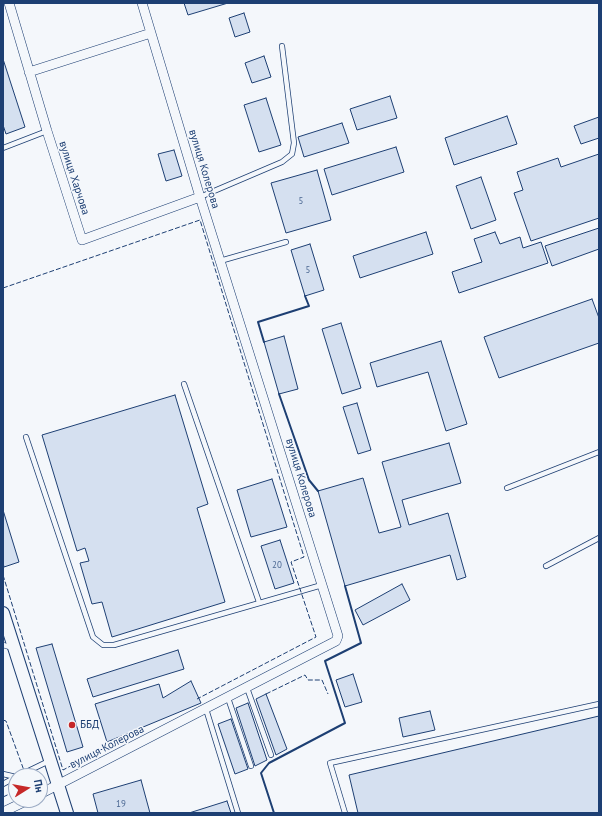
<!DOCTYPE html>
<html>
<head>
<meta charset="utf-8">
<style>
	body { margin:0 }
	#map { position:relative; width:602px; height:816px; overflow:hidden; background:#f4f7fb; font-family:"PT Sans",sans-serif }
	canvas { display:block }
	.frame { position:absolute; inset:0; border:4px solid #1d3f73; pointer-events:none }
	.north { position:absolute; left:8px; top:768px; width:40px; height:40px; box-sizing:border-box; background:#f4f7fb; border:1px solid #9eadc5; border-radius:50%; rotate:79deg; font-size:11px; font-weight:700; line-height:16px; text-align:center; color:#1d3f73 }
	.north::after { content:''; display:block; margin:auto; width:14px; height:18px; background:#c62828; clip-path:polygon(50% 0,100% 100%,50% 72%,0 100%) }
</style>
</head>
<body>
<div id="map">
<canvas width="602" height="816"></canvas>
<div class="frame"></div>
<div class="north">Пн</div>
</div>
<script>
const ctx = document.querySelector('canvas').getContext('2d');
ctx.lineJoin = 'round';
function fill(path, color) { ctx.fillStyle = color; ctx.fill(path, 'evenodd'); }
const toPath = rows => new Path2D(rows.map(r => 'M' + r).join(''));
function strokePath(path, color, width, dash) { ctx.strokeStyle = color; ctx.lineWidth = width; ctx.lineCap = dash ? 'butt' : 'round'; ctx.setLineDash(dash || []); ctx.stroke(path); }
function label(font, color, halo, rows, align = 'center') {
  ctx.font = font + ' "PT Sans",sans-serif'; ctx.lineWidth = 3; ctx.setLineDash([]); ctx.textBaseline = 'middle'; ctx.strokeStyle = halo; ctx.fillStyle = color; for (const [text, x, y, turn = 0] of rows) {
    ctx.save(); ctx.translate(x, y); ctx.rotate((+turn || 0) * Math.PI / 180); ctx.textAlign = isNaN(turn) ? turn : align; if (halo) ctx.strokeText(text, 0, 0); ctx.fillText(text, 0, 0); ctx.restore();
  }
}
const building = toPath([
	[184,3,228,3,188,15,184,3],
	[244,13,250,32,235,37,229,18,244,13],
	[264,56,271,77,252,83,245,63,264,56],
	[3,59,25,127,6,134,3,125,3,59],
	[390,96,397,118,357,130,350,109,390,96],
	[266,98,281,145,259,152,244,105,266,98],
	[507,116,517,144,454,165,445,138,507,116],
	[599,117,599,138,581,144,574,126,599,117],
	[342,123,349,143,304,157,298,137,342,123],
	[396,147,404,172,332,195,324,169,396,147],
	[174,150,182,176,166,181,158,154,174,150],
	[599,154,599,218,531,241,514,193,523,190,517,172,558,158,561,167,599,154],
	[317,170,331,220,286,233,271,183,317,170],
	[481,177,496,220,471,229,456,186,481,177],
	[599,228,599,249,552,266,545,246,599,228],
	[426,232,433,254,360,278,353,256,426,232],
	[495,232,500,244,520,237,523,248,541,242,548,263,459,293,452,272,482,262,474,239,495,232],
	[310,244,324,290,305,296,291,250,310,244],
	[592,299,599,318,599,343,499,378,484,337,592,299],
	[341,323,361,388,342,394,322,329,341,323],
	[284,336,298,389,279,394,264,342,284,336],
	[441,341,467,424,446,431,428,372,377,387,370,363,441,341],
	[175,395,208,504,197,508,225,602,112,637,102,602,92,604,80,563,89,561,85,548,77,551,42,435,175,395],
	[357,403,371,450,358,454,343,407,357,403],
	[449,443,461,483,402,500,409,525,448,513,466,577,457,580,450,555,345,586,318,491,363,478,379,533,401,527,382,462,449,443],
	[272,479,287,527,251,537,237,490,272,479],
	[3,510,19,562,4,567,3,563,3,510],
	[280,540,294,583,275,589,261,546,280,540],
	[402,584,410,600,363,625,355,610,402,584],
	[52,644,83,747,67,752,36,648,52,644],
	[178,650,184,669,93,697,87,679,178,650],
	[353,674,362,702,345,707,336,680,353,674],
	[191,681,201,703,107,742,95,704,159,684,163,698,191,681],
	[266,694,287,749,276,755,256,699,266,694],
	[248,703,267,760,255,766,236,708,248,703],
	[430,711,435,730,403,737,399,718,430,711],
	[599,716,599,813,358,813,349,775,599,716],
	[231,719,248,769,235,774,218,724,231,719],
	[141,780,150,813,98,813,93,794,141,780],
	[227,801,231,813,189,813,227,801]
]);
fill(building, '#d5e0f0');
strokePath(building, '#1d3f73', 1);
const service = toPath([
	[3,148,47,131],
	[200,197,282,162,292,154,294,143,282,46],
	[220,261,286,242],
	[184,384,259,602],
	[26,437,93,637,103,645,114,645,322,585],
	[507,488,599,452],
	[546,566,599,538],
	[3,645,13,648],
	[247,688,271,755],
	[228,698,251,766],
	[206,709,238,813],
	[3,774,16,777],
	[18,776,49,761],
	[3,784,16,777],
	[345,813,330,763,599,704]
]);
const minor = toPath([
	[9,3,47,131,82,240,200,197],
	[29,72,151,33],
	[40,794,336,641,338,636,200,197,142,3],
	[3,812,28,800]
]);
const tertiary = toPath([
	[3,613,67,813]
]);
strokePath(service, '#1d3f73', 6);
strokePath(minor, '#1d3f73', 10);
strokePath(tertiary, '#1d3f73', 14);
strokePath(service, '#f4f7fb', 4.5);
strokePath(minor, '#f4f7fb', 9);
strokePath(tertiary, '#f4f7fb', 12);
strokePath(toPath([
	[3,288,200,220,304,557,291,562,316,637,197,699],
	[3,575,63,770,140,729],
	[266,694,305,675,308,680,322,680,328,694],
	[3,720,6,721,26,776],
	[3,797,16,791]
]), '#1d3f73', 1, [5, 2]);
strokePath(toPath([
	[264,342,258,322,309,306,305,296],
	[279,394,309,480,318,491],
	[274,813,261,773,269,763,345,723,325,661,361,643,345,586]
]), '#1d3f73', 2);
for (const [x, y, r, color] of [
	[72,725,4,"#c62828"]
]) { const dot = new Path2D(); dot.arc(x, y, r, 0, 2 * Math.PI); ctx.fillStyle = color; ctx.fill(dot); strokePath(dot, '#f4f7fb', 1.5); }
label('9px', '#4b6792', null, [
	["5",301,201],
	["5",308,270],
	["20",277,565],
	["19",121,804]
]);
label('11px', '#1d3f73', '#f4f7fb', [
	["вулиця Колерова",204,169,73],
	["вулиця Харчова",74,178,72],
	["вулиця Колерова",301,478,73],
	["вулиця Колерова",107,747,-27]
]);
label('11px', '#1d3f73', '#f4f7fb', [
	["ББД",80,725]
], 'left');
</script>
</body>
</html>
